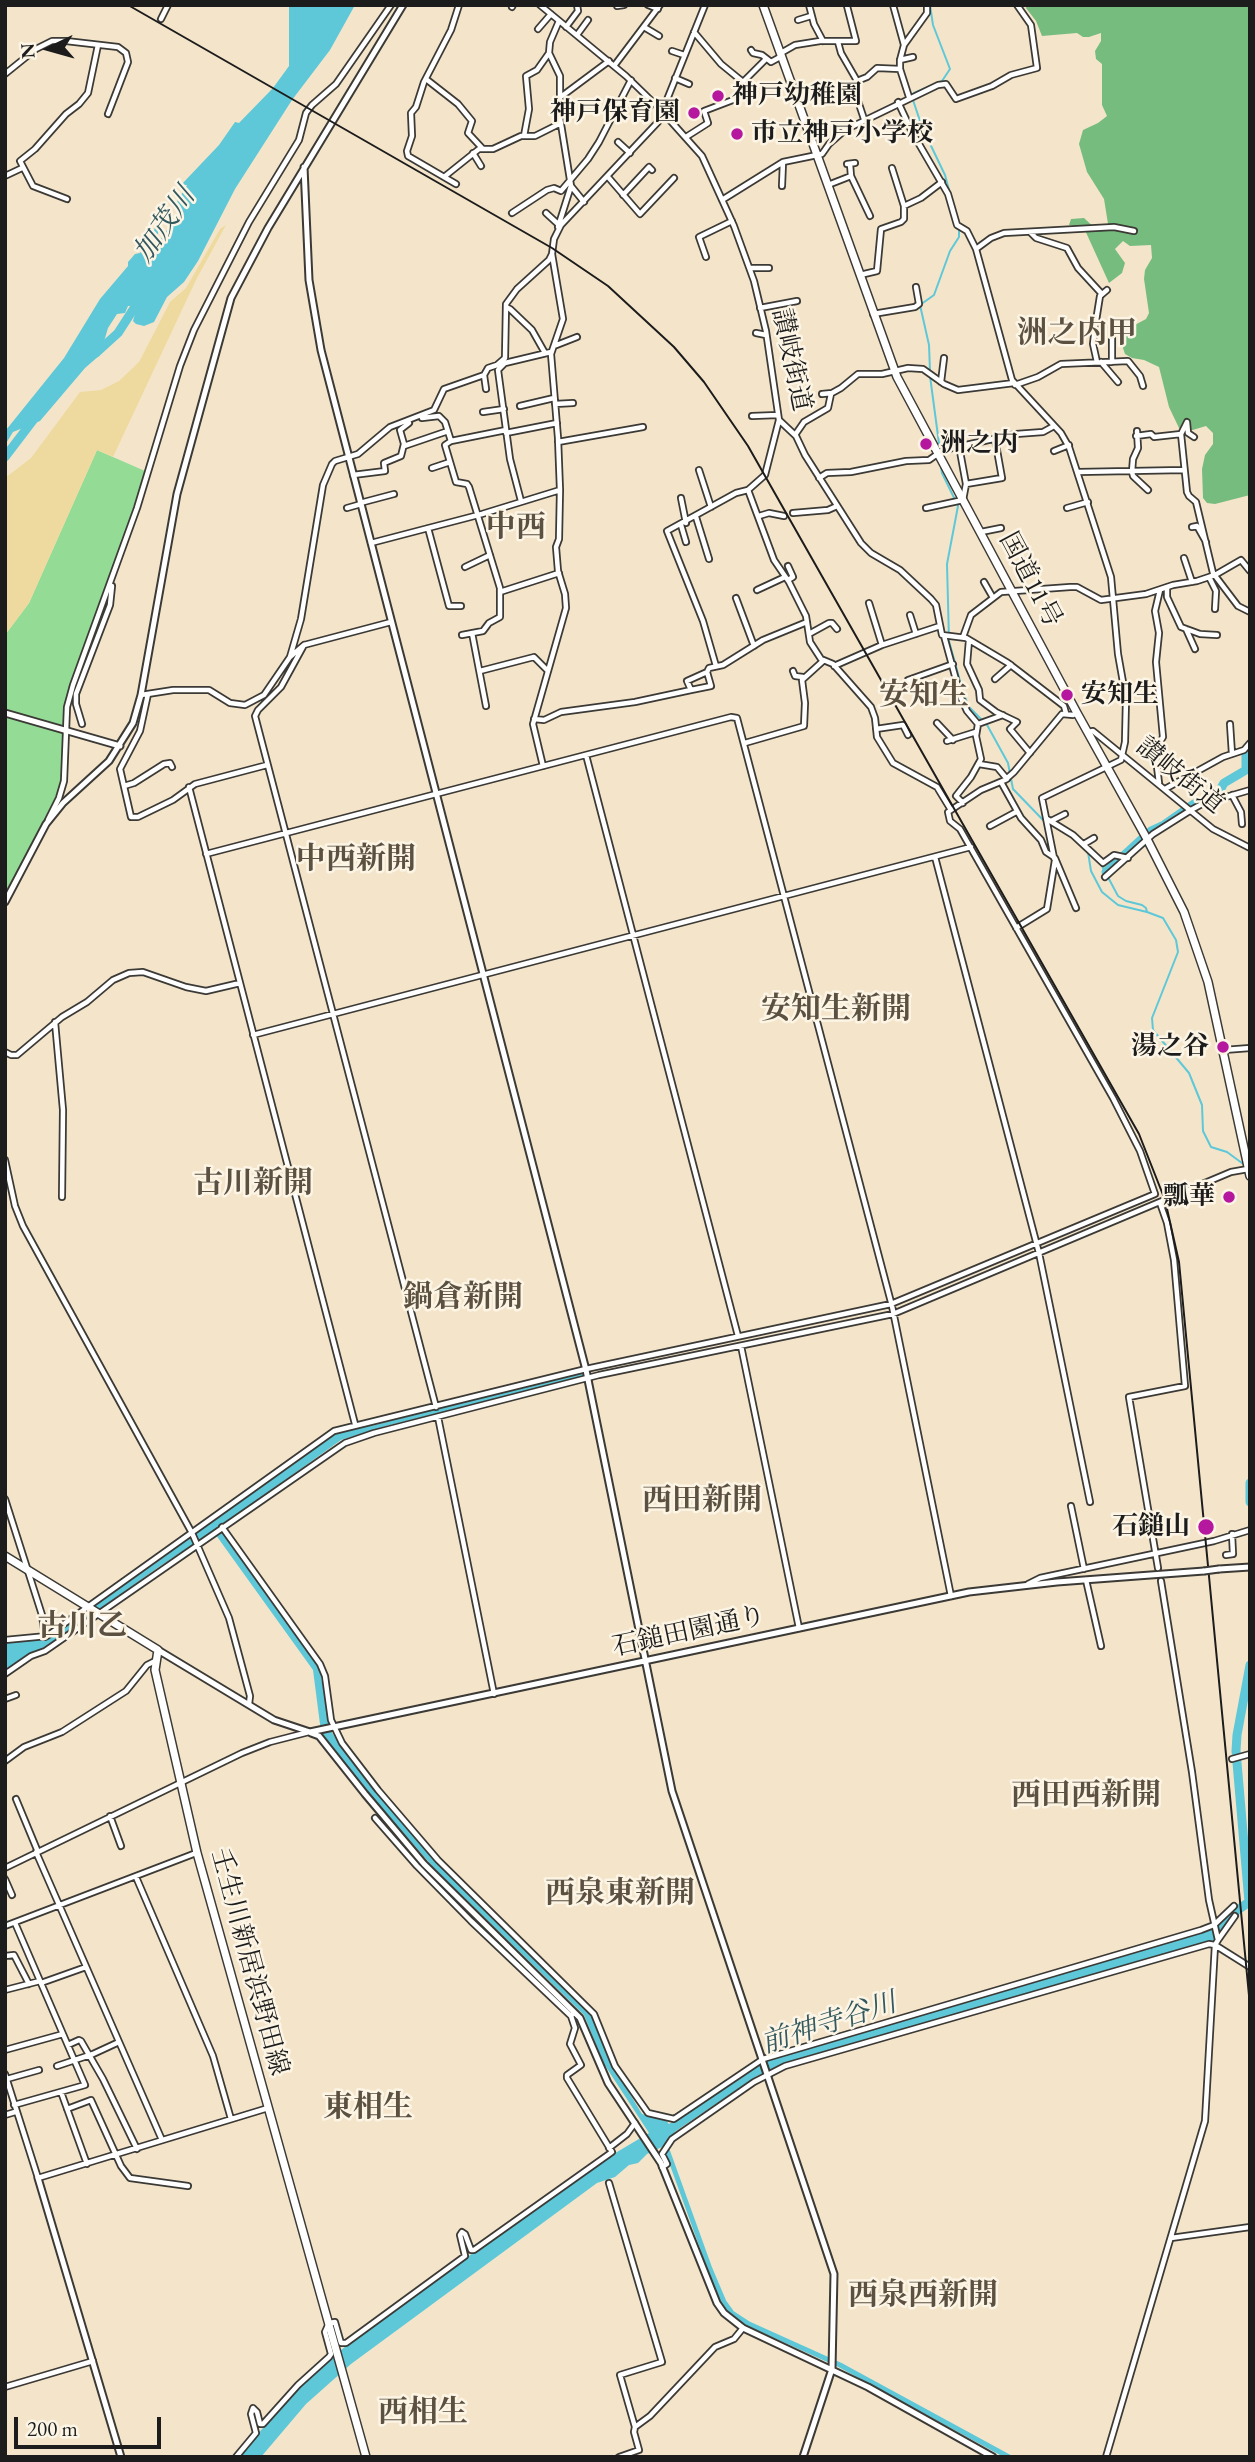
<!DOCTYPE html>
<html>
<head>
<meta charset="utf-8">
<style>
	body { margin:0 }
	#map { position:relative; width:1255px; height:2462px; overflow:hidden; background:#f4e5ca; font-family:"EB Garamond",serif }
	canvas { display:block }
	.frame { position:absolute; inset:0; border:7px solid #1c1c1c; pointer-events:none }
	.north { position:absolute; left:14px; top:14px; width:70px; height:70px; -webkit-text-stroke:5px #fcf5e5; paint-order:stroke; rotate:265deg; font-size:19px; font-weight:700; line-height:28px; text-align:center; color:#1c1c1c }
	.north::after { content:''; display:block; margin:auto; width:24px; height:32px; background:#1c1c1c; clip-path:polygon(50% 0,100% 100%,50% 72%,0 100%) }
	.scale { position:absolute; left:14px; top:2417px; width:147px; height:32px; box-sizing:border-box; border:4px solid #1c1c1c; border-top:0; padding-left:9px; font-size:21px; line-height:24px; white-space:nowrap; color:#1c1c1c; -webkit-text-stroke:5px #fcf5e5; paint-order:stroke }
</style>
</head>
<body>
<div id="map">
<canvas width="1255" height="2462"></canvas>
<div class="frame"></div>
<div class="north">N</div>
<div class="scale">200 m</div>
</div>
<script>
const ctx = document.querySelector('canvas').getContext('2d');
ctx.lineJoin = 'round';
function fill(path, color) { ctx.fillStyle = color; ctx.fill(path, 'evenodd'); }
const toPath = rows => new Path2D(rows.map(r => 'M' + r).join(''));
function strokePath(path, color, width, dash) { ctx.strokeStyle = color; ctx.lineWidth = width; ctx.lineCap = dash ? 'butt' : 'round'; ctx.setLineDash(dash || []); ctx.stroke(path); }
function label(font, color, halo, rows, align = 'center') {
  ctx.font = font + ' "EB Garamond","Noto Serif JP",serif'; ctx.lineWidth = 5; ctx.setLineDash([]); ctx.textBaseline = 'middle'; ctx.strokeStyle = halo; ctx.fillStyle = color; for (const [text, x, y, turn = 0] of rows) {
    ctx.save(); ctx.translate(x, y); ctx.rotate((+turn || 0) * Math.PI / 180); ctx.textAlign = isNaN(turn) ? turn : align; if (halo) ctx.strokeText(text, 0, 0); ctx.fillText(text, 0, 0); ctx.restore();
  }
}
fill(toPath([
	[97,450,145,471,112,575,71,684,65,707,61,782,57,798,5,893,5,635,29,603]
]), '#94dc96');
fill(toPath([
	[1027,5,1250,5,1250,495,1215,504,1207,503,1203,498,1202,469,1205,455,1213,444,1213,433,1206,426,1186,432,1179,428,1169,407,1159,367,1144,360,1132,358,1125,354,1121,342,1122,337,1131,327,1146,319,1149,313,1144,279,1145,270,1152,258,1151,245,1130,246,1123,241,1115,249,1125,263,1122,273,1109,283,1084,228,1069,225,1071,219,1084,218,1098,231,1109,230,1104,199,1087,172,1079,144,1083,130,1098,123,1107,116,1102,105,1102,64,1096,59,1095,51,1101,41,1101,33,1089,37,1083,37,1077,33,1042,36,1036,21,1026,8]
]), '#77bc7f');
fill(toPath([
	[226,225,196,280,113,457,97,450,29,603,5,635,5,478,31,458,80,392,101,390,119,381,139,362,170,302,186,288,220,229]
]), '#eeda9e');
fill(toPath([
	[289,5,355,5,330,50,292,100,235,189,198,261,184,282,167,297,154,322,144,326,136,324,133,321,136,310,133,306,128,306,125,313,117,314,108,328,100,355,85,368,40,421,13,432,5,445,6,430,64,358,100,299,128,266,128,262,135,254,140,253,152,235,163,208,157,238,160,240,178,214,181,207,175,205,187,185,181,185,219,145,235,122,239,123,273,88,289,66],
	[582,1372,583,1377,386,1426,341,1440,220,1527,319,1666,331,1731,344,1751,434,1858,590,2011,611,2063,642,2114,665,2119,669,2124,759,2064,783,2054,1213,1929,1235,1907,1238,1906,1239,1910,1215,1940,798,2059,757,2076,676,2131,662,2147,647,2154,638,2163,629,2165,615,2177,597,2183,351,2364,306,2404,261,2457,238,2457,299,2386,347,2345,585,2171,649,2133,604,2064,584,2015,433,1867,366,1790,321,1732,313,1670,213,1531,156,1569,45,1649,5,1672,5,1642,48,1638,336,1432,355,1427,371,1426]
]), '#5ec8d8');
strokePath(toPath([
	[930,5,933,25,950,69,942,81,914,93,913,100,922,127,945,175,958,223],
	[930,371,929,345,920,305,934,295,950,251,959,237,959,229],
	[930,376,940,451],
	[941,467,942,473,958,506,947,564,949,641,963,692,969,707,982,720],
	[986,723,1008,763,1013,789,1044,821],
	[1049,823,1059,829],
	[1088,852,1091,871,1102,892,1118,905,1147,912],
	[1101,864,1118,896,1126,901,1142,905,1146,908,1147,912,1163,918,1176,940,1178,952,1152,1018,1153,1030,1189,1073,1202,1105,1203,1131,1211,1147,1227,1152,1246,1166]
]), '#5ec8d8', 2);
strokePath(toPath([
	[665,2144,710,2269,724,2302,732,2313,749,2324,840,2365,1009,2457]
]), '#5ec8d8', 5);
strokePath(toPath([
	[96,353,118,333,140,299],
	[5,457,34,419],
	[1151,831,1164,825,1194,804,1216,797,1224,783,1246,770,1246,751,1250,745],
	[1106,872,1144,837],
	[1250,1483,1250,1502],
	[1232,1914,1249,1902,1236,1751,1237,1735,1250,1665]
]), '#5ec8d8', 9);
const minor = toPath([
	[540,5,626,76,659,108,702,156,734,226,754,281,766,331,779,420,796,436,805,455,861,543,871,553,900,570,931,599,936,605,942,635,966,638,1008,663,1064,706,1066,713],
	[648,5,658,9],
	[809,5,814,24,823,41],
	[893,5,904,45],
	[617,6,624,5],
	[512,7,513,5],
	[161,19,168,5],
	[798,20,811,16],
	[559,21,550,42,549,53,560,76,560,118,571,186,584,202],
	[566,27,578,11,577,5],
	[644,27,659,36],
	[538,29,551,14],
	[577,35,588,20],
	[838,42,841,53,856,79,856,95,864,119],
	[751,50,753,53,762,55,771,62,782,56],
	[672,51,684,55],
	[781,53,795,45,820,41,856,41,847,6],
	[900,60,913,57],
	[614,66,660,5],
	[5,74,36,49,52,41,66,41,118,47,126,53,128,62,108,114],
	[675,78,689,84],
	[426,79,458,104,472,121,468,133,482,148],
	[857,81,867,77,877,68,900,69],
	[743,82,766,59],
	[562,96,609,61],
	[909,97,900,69,900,60,904,45,927,13,927,5],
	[898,102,912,132,948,194,957,225,967,231,976,249,1012,380,1061,433,1069,447,1111,577,1118,654,1126,699,1125,742,1121,760,1042,798,1054,858],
	[643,112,654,102],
	[524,136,529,109,526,76,537,70,549,53],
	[686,137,708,123,704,111,746,95,743,82,721,64,694,32],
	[618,142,630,153],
	[473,153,481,166],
	[847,164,855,163],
	[850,164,851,176,870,216],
	[892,168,904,206],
	[5,176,22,168],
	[444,177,479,149,493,149,521,136,535,136,561,123],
	[608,177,640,214,674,178],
	[456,184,408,156,407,151,412,136,411,113,416,107,424,82,451,30,459,5],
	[828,185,851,176],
	[782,186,783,162],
	[623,195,649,167,652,170],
	[67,199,33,186,20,161,35,149,66,114,79,104,88,93,98,45],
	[722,200,783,162,822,154,829,144,845,130,938,85,946,84,956,99,992,86,1011,75,1037,68,1031,25,1017,5],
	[512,213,547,190,554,188,561,191,588,159,599,142,631,80],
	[546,213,558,224],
	[558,227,571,186],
	[1030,232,1036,238,1067,248,1078,268,1101,293],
	[976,249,991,238,1004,233,1114,227,1134,231],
	[706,257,699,237,732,221],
	[750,268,769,268],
	[860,275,877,271,881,229,901,222,904,219,904,206,921,198,942,182],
	[506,307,510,309,532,330,545,353],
	[760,308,797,301],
	[873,314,915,307,919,304,916,287],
	[756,333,766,335],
	[554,346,577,337],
	[1097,362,1093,344,1095,327,1100,296,1107,290],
	[1101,362,1118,382],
	[1112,362,1112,329],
	[484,375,486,389],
	[941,382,944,358],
	[1015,385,1038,377,1061,364,1128,361,1140,376,1143,386],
	[822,394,832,393,841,388,858,374,882,374,908,368,923,369,944,384,958,390,1014,383],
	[555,404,573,403],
	[520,406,554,398],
	[483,412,504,409],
	[752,416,778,415],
	[422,418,439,416,445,422,451,441],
	[1137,431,1138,448,1133,459,1132,472,1133,476,1148,490],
	[506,433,557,423],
	[1181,434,1187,492,1189,496,1196,502,1213,573,1238,606,1250,612],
	[795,435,804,422,828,408,831,394],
	[1136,436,1151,434,1154,437,1181,434,1187,422,1188,433,1194,437],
	[558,442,643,427],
	[404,446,448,431],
	[1054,451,1069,445],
	[432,468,450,462],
	[699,470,711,507],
	[1078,472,1184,470],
	[353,475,385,471,384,463,401,456,404,444,400,430,409,423],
	[819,478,827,473,851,472,906,461,929,460,943,450,1016,434,1043,432,1054,426],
	[966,484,1002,478,995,439],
	[560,490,558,438,551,354,563,319,552,254,554,239,561,225,658,122,705,5],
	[748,490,774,560,789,582,806,616,810,642,821,659,833,664,871,707,875,718,877,737,893,763,937,787,951,810],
	[681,498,686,523],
	[521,501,510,459,498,370,505,363,551,352],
	[360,503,394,494],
	[347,508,361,504],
	[926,508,963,500,966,484,959,446],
	[1067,508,1088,502],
	[793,513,828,510,837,506],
	[759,516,769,513,784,516],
	[696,517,709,559],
	[681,525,686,542],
	[1192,527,1197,526,1206,542],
	[428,528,449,606,461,606],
	[981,532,1001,528],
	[371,543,482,514,560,490,559,539,556,547,558,571,565,594,566,608,533,724,543,766],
	[1184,558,1192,582],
	[788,566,793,577,788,580],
	[465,567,490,555],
	[1209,577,1216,591,1215,609],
	[984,582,992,596],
	[1167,587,1167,597,1181,627,1200,634,1217,635],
	[757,590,785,577],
	[500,592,559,573],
	[736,598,754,646],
	[869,603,882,645],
	[910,615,916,634],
	[391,622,304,645,281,687,258,710,255,716,436,1407],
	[1186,629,1195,649],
	[472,633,486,706],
	[809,634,829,623,832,623,837,629],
	[462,635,483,631,489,623,500,617,500,588,469,487,467,484,456,482,445,445,451,441,506,430],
	[944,636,961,698,967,711,978,724,976,736,981,759,971,777,956,796,963,803],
	[963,637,971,615,1001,592,1070,587,1077,587,1101,600,1146,594,1173,585,1197,581,1215,575,1241,560,1250,571],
	[969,640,967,664,979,690,980,700,996,712,1017,722,1010,729,1030,753],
	[290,657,301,619,323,485,332,464,335,461,358,454,390,427,434,410,444,389,484,375,488,368,497,365,505,358,506,304,517,289,549,260,552,254],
	[716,666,703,621,667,531,736,493,748,490,765,475,779,420],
	[834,666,882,645,940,626],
	[480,671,534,657,548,671],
	[793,671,795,676,803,677],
	[995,679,1011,665],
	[910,685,908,680,953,664],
	[691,690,711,686,707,672],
	[148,694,140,731,120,769,131,817,138,817,173,800,195,784,267,765],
	[141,695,173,690,209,690,230,703,245,705,264,695,290,657,304,645],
	[534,719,544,720,561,712,635,702,691,690,687,681,707,672,709,668,723,665,763,640,807,622],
	[937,723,953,740],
	[82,724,76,704,76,694,110,605,112,586],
	[978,724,1003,715],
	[1230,724,1232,754],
	[876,729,903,725,908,735],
	[1088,732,1093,731,1213,829,1250,848],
	[947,741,976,732],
	[745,743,804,726,805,703,802,680,823,661],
	[586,755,738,1336],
	[979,764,997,767,1007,779],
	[1001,782,1021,818,1041,840,1046,852,1055,858,1076,908],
	[1159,783,1155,750,1163,737,1156,662,1159,633,1155,611,1160,590],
	[124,786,134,783,164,764,170,763,172,767],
	[189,787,355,1424],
	[1165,789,1223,757,1244,750,1250,743],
	[1232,795,1241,812,1242,824],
	[1047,819,1073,835,1103,863,1114,855,1128,858],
	[48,820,59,798,64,781,67,707,73,685,137,508,180,366,194,330,249,222,299,140,306,113,312,105,336,84,391,5],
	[1051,821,1065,814],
	[990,826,1016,812],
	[1084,844,1094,838],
	[206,854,731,717,737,718,892,1306,951,1596],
	[935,857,1039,1253,1090,1502],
	[1105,877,1153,834,1191,810,1202,804,1250,790],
	[1016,928,1047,909,1055,860],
	[55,1022,63,1110,62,1197],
	[253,1035,971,847],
	[1224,1050,1250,1048],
	[5,1052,11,1055,17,1055,62,1017,87,1002,113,980,129,973,143,972,186,987,206,991,240,983],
	[5,1160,15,1206,23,1226,192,1533,229,1618,250,1696,249,1704],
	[741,1346,799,1628],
	[438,1417,494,1694],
	[5,1499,42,1615,45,1637],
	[1071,1506,1084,1569],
	[222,1527,320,1664,325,1676,331,1720,342,1743,378,1790,438,1860,594,2014,615,2066,648,2113,674,2119,763,2059,1201,1930,1214,1925,1234,1906],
	[1226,1555,1233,1554,1232,1534],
	[1158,1568,1129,1397,1185,1386,1174,1260,1167,1223,1160,1203],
	[1086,1580,1101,1646],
	[1028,1584,1040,1578,1214,1541,1250,1530],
	[5,1640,47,1636,334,1431,586,1369,891,1304,1155,1194,1140,1151,1113,1098,960,829,950,821,948,812,981,790,1005,780,1014,772,1062,714,1073,715,1077,713],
	[5,1674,31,1656,45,1651,345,1443,374,1433,599,1375,893,1314,1231,1172,1248,1169],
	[5,1699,16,1695],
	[1232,1759,1250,1754],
	[5,1761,24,1747,62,1732,126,1691,147,1665,155,1661],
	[16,1799,38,1852],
	[110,1816,121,1846],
	[375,1818,417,1866,471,1921,571,2016],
	[36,1852,162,2140],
	[5,1868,242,1753,270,1742,309,1732],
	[136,1877,213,2056,231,2119],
	[5,1879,12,1895],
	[5,1926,196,1853],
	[1218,1940,1235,1916],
	[5,1956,14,1955,29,1984],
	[41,1983,86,1967],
	[5,1990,40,1981],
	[68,2045,79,2040,81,2041,103,2079,137,2149],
	[5,2050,63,2034],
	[57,2066,93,2054,119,2042],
	[5,2074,38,2178,268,2108],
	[7,2079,39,2070],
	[61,2092,87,2164],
	[14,2105,85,2085,15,1923],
	[67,2109,91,2100,121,2166,130,2178,188,2186],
	[5,2115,15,2112],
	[609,2148,627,2134,635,2123],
	[662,2167,667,2164,662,2154,672,2139,754,2082,785,2066,1209,1944,1215,1945,1250,1967],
	[609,2183,662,2362,620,2375,635,2427],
	[1171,2238,1250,2227],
	[5,2387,93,2361],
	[236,2457,256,2433,251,2414,253,2408,257,2412,260,2424,263,2424,298,2385,329,2357,331,2354,325,2332,329,2323,335,2322,341,2343,346,2343,465,2256,460,2235,462,2232,465,2234,471,2250,474,2250,612,2152,567,2078,567,2075,581,2065,570,2044,575,2028,571,2016,574,2013],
	[619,2457,639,2450,634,2432,635,2427,650,2416,715,2347,734,2339,743,2328],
	[1106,2457,1205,2121,1215,1945,1218,1940,1209,1900,1192,1772,1161,1581]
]);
const tertiary = toPath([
	[304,167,309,280,321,350,586,1370,672,1791,834,2274,832,2369,803,2457],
	[5,713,120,746],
	[5,902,46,824,63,803,109,761,133,723,141,695,177,494,231,298,268,228,403,5],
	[1219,1569,1250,1567],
	[158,1650,274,1720,310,1732,969,1592,1057,1582,1204,1571],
	[311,1733,319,1736,365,1794,424,1864,580,2018,608,2083,661,2163,717,2303,724,2313,743,2328,868,2387,993,2457],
	[38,2178,121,2457]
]);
const primary = toPath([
	[5,1556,158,1650,155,1670,197,1853,366,2457]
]);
const trunk = toPath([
	[763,5,897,377,1077,713,1147,839,1184,912,1208,982,1250,1176]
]);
strokePath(minor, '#3c3a36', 8);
strokePath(tertiary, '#3c3a36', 9);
strokePath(primary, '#3c3a36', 10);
strokePath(trunk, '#3c3a36', 10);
strokePath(minor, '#fff', 4.5);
strokePath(tertiary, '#fff', 5);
strokePath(primary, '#fff', 7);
strokePath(trunk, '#fff', 7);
strokePath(toPath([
	[128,5,552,248,608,286,674,347,704,382,748,446,1139,1134,1165,1200,1179,1262,1250,2006]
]), '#1c1c1c', 2);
const tertiaryBridge = toPath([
	[1204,1571,1219,1569]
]);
strokePath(tertiaryBridge, '#3c3a36', 9, []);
strokePath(tertiaryBridge, '#fff', 5);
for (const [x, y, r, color] of [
	[718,96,7,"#b5179e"],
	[694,113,7,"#b5179e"],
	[737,134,7,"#b5179e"],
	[926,444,7,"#b5179e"],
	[1067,695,7,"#b5179e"],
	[1223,1047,7,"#b5179e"],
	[1229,1197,7,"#b5179e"],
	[1206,1527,9,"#b5179e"]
]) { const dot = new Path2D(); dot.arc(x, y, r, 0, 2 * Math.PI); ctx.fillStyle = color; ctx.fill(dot); strokePath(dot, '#fcf5e5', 2.5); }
label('bold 26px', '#1c1c1c', '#fcf5e5', [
	["神戸幼稚園",732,96],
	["神戸保育園",680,113,"right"],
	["市立神戸小学校",751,134],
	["洲之内",940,444],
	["安知生",1081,695],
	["湯之谷",1209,1047,"right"],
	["瓢華",1215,1197,"right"],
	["石鎚山",1190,1527,"right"]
], 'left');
label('26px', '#1c1c1c', '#fcf5e5', [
	["讃岐街道",791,360,78],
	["国道11号",1030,580,62],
	["讃岐街道",1180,776,39],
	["石鎚田園通り",689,1632,-12],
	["壬生川新居浜野田線",249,1962,75]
]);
label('italic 28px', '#33585e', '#fcf5e5', [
	["加茂川",165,225,-55],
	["前神寺谷川",829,2024,-18]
]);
label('bold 30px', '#5c5041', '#fcf5e5', [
	["洲之内甲",1077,334],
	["中西",516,528],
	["安知生",924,696],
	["中西新開",356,860],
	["安知生新開",836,1010],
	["古川新開",253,1184],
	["鍋倉新開",463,1298],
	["西田新開",702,1501],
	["古川乙",82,1627],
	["西田西新開",1086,1796],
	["西泉東新開",620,1894],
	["東相生",368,2108],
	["西泉西新開",923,2296],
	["西相生",423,2413]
]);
</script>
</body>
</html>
